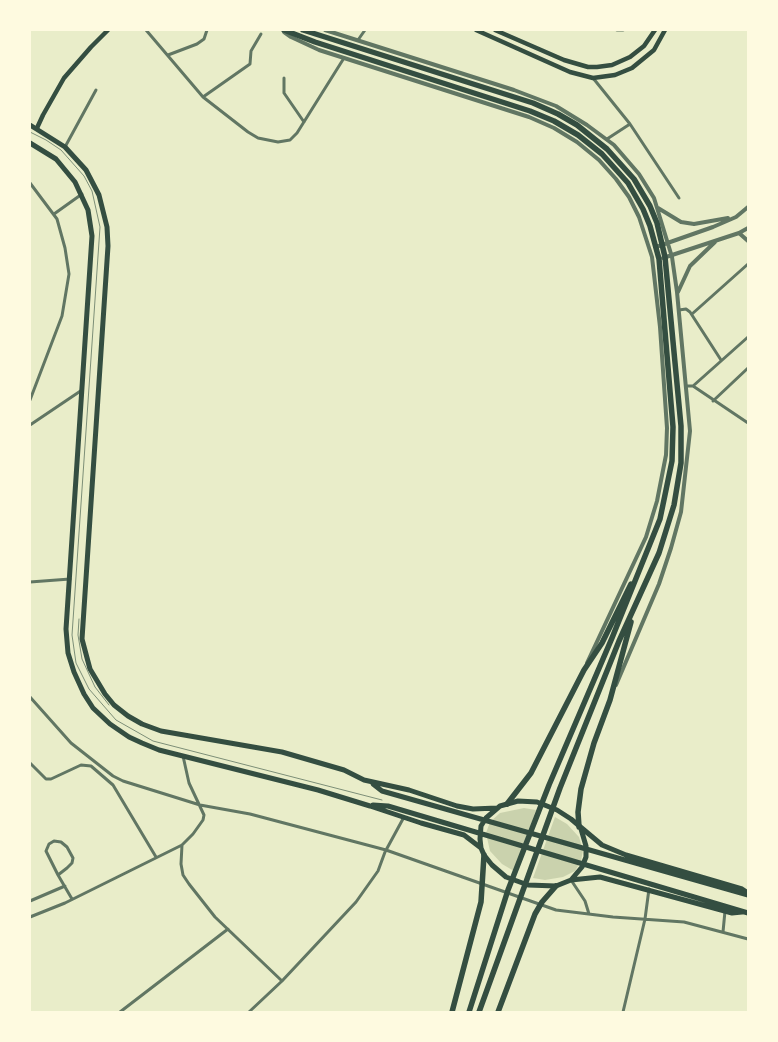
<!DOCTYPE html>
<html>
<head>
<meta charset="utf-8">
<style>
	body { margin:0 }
	#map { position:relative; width:778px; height:1042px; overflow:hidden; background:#e9edc9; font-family:Lato,sans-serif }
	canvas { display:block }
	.frame { position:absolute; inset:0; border:31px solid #fefae0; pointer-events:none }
</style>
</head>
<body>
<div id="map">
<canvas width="778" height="1042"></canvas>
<div class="frame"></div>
</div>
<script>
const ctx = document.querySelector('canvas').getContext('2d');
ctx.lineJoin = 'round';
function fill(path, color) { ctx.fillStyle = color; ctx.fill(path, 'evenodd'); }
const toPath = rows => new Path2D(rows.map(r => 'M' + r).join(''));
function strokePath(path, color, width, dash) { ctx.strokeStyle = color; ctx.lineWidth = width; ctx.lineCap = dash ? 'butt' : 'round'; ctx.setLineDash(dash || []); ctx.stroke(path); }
fill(toPath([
	[524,808,536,810,514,871,502,864,490,851,486,833,490,822,500,813],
	[555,817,567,824,579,837,583,850,581,861,575,871,563,877,545,880,533,878]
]), '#cad2ad');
strokePath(toPath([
	[146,30,203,97,248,132,258,138,278,142,290,140,297,133,344,58],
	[617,30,623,30],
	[358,40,365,30],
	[168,55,197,44,204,39,207,30],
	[284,78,284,93,304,122],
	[593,78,630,124,679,198],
	[203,97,250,64,251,51,261,34],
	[607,139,630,124],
	[65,147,96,90],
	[30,183,57,219,65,248,69,274,62,316,30,400],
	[54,214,82,194],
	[679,310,686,309,690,312,721,360],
	[692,314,748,264],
	[686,386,693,386,748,423],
	[693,386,748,337],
	[713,401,748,368],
	[30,425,82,390],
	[30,582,70,579],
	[30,697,71,743,113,776,123,781,200,805,250,814,386,850,556,910,613,917,684,922,748,939],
	[30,763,46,779,51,779,81,765,91,766,113,785,156,857],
	[182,845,181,864,183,875,189,884,215,917,282,981],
	[58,875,67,868,72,863,73,858,67,847,61,842,54,841,49,844,46,851,58,875,72,899],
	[571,880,585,901,589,914],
	[30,901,65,886],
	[30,917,65,903,182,845,193,834,203,820,204,815,189,783,183,756],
	[723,932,725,911],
	[120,1012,228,929],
	[249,1012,282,981,356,902,378,871,385,852,404,817],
	[623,1012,645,919,649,889]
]), '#617663', 3);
strokePath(toPath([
	[325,30,514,90,556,106,587,125,614,145,639,174,654,198,672,257,677,292,690,431,681,512,671,548,659,584,616,685],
	[284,32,291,37,319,50,529,117,554,128,577,142,599,160,616,179,629,197,639,217,652,257,660,327,667,428,666,455,657,501,646,537,587,663],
	[658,208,681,222,694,224,728,218],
	[739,233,748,241],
	[656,247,713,227,736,217,748,207],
	[663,258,739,233,748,228],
	[678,292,690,266,715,242]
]), '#617663', 4);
strokePath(toPath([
	[476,30,570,72,593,78,615,75,632,68,654,50,665,30],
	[495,30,564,60,588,67,597,67,612,65,630,57,644,46,655,30],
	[37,128,43,115,64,78,91,47,108,30]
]), '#344e41', 4.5);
strokePath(toPath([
	[30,125,65,147,86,170,99,195,107,227,108,246,82,639,90,669,105,694,114,705,128,716,142,724,161,731,282,752,344,770,364,780,409,790,457,806,473,809,497,808],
	[30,143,56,159,75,182,88,210,92,236,66,629,68,653,74,672,84,694,93,708,110,724,129,737,142,743,159,750,318,790,370,806,421,823,464,835,481,848],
	[373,784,382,791,748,895],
	[373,805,388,806,748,913],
	[571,880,582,867,586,857,586,846,581,829],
	[742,912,732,913,600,877,571,880,556,886,528,885,506,877,492,865,484,855,481,848,480,839,481,826,486,818,500,806,518,801,537,802,557,810,571,819,602,845,626,855,742,889,748,893]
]), '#344e41', 5);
strokePath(toPath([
	[284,30,315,42,530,111,554,121,578,135,602,154,628,183,643,209,650,226,659,259,673,427,672,461,660,519,612,638,549,785,508,890,469,1012],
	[303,30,533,103,558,114,577,125,607,149,634,179,650,206,657,223,665,257,681,426,681,463,674,505,659,553,619,641,560,788,479,1012],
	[507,804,531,773,584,670,602,643,631,584],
	[579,827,578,812,581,789,594,743,610,700,631,622],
	[452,1012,481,902,484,855],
	[498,1012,535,914,542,902,556,886]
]), '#344e41', 5.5);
strokePath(toPath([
	[30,132,46,140,61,150,84,176,92,191,100,227,72,635,76,663,89,689,116,720,153,741,382,800],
	[79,619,78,635,82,659,95,687,109,705]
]), '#7c8e77', 1);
</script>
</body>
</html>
